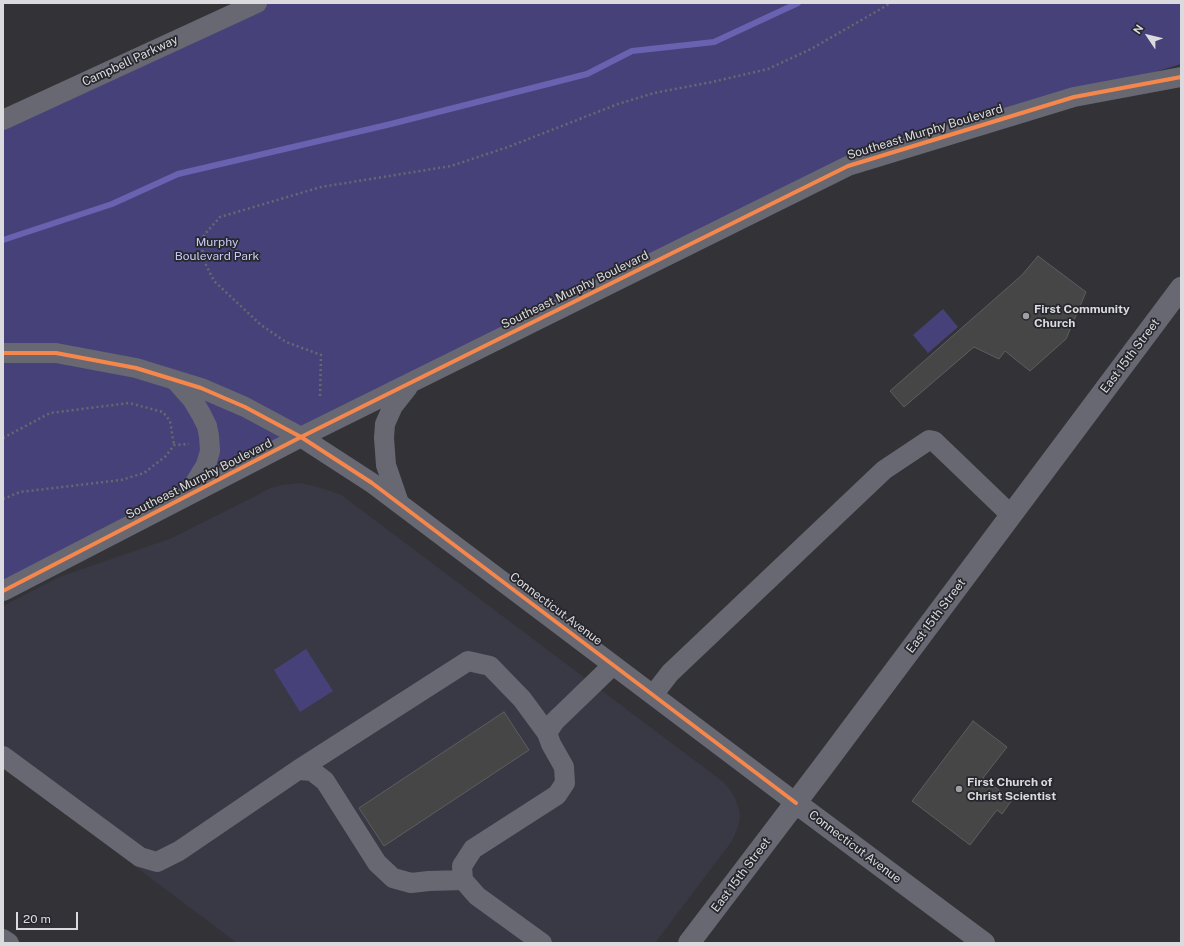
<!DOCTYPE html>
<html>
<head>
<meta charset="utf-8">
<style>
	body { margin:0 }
	#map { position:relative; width:1184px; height:946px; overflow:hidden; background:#323237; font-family:"Public Sans",sans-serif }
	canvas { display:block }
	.frame { position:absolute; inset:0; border:4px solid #dbdbdf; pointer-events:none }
	.north { position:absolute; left:1128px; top:16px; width:40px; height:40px; -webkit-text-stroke:3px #27272e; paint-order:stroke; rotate:305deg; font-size:11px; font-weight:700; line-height:16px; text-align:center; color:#dbdbdf }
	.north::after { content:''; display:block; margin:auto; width:14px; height:18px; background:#dbdbdf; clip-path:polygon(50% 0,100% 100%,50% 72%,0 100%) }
	.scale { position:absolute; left:16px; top:912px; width:62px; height:18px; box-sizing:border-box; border:2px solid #dbdbdf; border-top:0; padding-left:5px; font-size:12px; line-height:14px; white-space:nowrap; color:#dbdbdf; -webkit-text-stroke:3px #27272e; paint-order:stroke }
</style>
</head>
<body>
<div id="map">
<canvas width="1184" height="946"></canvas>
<div class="frame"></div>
<div class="north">N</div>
<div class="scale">20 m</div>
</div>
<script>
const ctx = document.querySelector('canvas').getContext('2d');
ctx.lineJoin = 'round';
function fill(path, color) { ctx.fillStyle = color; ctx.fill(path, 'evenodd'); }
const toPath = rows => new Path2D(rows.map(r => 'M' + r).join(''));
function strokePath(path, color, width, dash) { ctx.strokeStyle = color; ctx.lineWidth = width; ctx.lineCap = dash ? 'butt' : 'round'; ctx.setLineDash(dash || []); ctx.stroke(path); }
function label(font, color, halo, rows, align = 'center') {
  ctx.font = font + ' "Public Sans",sans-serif'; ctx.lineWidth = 3.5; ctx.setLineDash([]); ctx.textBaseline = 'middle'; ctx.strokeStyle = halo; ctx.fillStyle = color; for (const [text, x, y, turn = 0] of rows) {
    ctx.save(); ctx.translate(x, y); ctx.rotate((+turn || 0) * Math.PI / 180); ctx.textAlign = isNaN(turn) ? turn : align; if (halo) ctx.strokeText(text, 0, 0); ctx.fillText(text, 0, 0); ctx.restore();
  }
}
fill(toPath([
	[299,483,314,486,340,494,722,781,728,787,735,798,739,809,740,817,738,827,732,841,655,943,237,943,3,767,3,606,59,577,172,538,271,488,282,485]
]), '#393945');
fill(toPath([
	[257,3,1181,3,1181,64,848,166,3,591,3,120],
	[943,309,958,327,928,353,913,335],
	[306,649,333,691,300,712,274,670]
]), '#47417a');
strokePath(toPath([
	[3,240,112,204,178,174,391,124,587,74,632,51,714,42,798,3]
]), '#6962b0', 6);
const building = toPath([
	[1038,256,1086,292,1066,339,1030,371,1005,351,999,359,974,347,904,407,890,391,1022,275,1038,256],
	[504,712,529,750,384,846,359,808,504,712],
	[973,721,1007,747,983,778,1012,800,1002,814,997,810,970,845,912,801,973,721]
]);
fill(building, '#464647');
strokePath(building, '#5d5e5f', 1);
strokePath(toPath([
	[320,396,321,355,286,342,261,325,214,281,202,257,204,235,220,217,321,187,451,166,508,147,618,104,654,93,712,82,768,69,811,49,891,3],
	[3,438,50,413,129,403,163,412,170,421,174,445],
	[3,499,20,492,121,480,144,473,166,456,174,445,189,444]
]), '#68686f', 2.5, [2, 3]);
strokePath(toPath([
	[3,120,257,3],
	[3,353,56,353,136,368,201,388,245,407,301,437,372,483,796,803],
	[175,380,192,399,201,414,207,426,209,436,210,451,206,465,187,496],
	[399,503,386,465,384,438,385,424,393,406,408,387],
	[3,591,301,437,848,166,1074,97,1181,77],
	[653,695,670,673,884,470,929,440,934,441,1011,515],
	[3,756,140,857,157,862,179,851,298,770,312,771,325,781,377,863,393,878,411,883,429,881,463,880],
	[298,770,468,661,490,666,522,699,547,733],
	[3,939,9,943],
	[542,943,477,896,463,880,462,866,473,849,557,795,565,783,564,767,551,744,547,733,555,721,613,665]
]), '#686872', 20);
strokePath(toPath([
	[796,803,984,943],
	[689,943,822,768,1181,288]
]), '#686873', 22);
strokePath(toPath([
	[3,353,56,353,136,368,201,388,245,407,301,437,372,483,796,803],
	[3,591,301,437,848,166,1074,97,1181,77]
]), '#f5874c', 4);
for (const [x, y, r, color] of [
	[1026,316,4,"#a0a0a4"],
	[959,789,4,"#a0a0a4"]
]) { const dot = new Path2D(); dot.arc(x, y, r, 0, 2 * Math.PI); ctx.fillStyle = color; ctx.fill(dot); strokePath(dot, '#27272e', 1.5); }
label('12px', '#dbdbdf', '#27272e', [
	["Campbell Parkway",130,61,-25],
	["Southeast Murphy Boulevard",925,132,-17],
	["Southeast Murphy Boulevard",575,290,-26],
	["East 15th Street",1130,356,-53],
	["Southeast Murphy Boulevard",199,479,-27],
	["Connecticut Avenue",556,609,37],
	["East 15th Street",936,616,-53],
	["Connecticut Avenue",855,847,37],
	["East 15th Street",741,875,-53]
]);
label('12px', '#c9c9f6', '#27272e', [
	["Murphy",217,242],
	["Boulevard Park",217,256]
]);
label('bold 12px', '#dbdbdf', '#27272e', [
	["First Community",1034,309],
	["Church",1034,323],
	["First Church of",967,782],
	["Christ Scientist",967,796]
], 'left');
</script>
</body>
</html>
